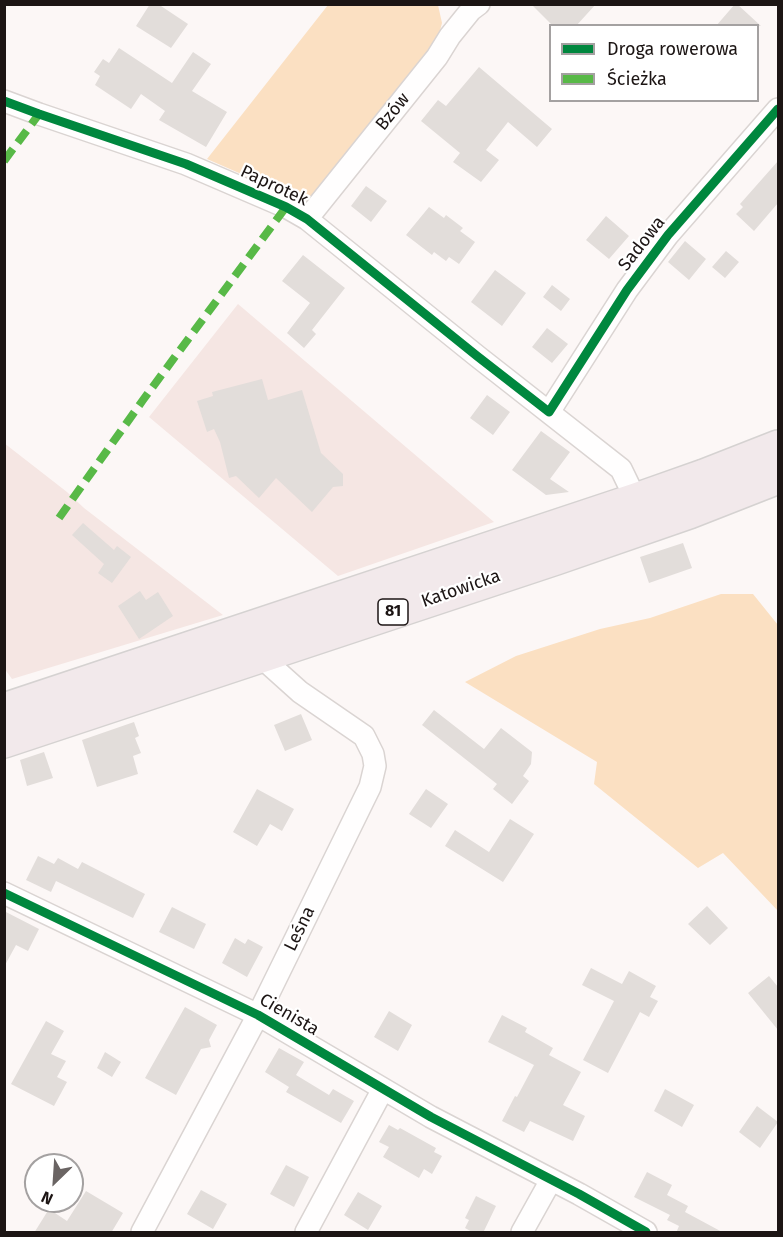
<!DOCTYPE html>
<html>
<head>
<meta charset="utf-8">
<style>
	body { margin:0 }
	#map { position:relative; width:783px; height:1237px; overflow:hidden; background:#fcf7f6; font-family:"Fira Sans",sans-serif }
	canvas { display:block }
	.frame { position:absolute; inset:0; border:6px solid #1c1514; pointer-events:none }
	.legend { position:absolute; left:549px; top:24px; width:210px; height:78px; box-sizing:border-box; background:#fff; border:2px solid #a4a1a1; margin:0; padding:8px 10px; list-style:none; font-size:18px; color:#1c1514 }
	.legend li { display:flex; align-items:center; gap:12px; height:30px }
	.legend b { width:30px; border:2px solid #a4a1a1 }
	.north { position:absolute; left:24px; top:1153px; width:60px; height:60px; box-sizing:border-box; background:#fff; border:2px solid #a4a1a1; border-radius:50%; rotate:205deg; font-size:16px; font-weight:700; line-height:24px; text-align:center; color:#1c1514 }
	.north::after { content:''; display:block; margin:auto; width:21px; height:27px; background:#6a6463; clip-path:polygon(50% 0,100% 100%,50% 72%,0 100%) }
</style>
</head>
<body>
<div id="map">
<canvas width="783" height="1237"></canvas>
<div class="frame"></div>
<ul class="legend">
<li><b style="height:8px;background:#00873e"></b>Droga rowerowa</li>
<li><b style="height:8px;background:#58b947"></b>Ścieżka</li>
</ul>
<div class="north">N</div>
</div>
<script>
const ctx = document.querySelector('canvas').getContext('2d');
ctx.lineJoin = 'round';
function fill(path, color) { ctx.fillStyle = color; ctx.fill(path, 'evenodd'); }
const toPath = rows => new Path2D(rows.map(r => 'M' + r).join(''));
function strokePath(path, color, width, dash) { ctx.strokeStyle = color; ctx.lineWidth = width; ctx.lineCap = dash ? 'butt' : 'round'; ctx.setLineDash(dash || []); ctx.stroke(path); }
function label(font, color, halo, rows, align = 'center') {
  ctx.font = font + ' "Fira Sans",sans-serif'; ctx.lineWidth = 4.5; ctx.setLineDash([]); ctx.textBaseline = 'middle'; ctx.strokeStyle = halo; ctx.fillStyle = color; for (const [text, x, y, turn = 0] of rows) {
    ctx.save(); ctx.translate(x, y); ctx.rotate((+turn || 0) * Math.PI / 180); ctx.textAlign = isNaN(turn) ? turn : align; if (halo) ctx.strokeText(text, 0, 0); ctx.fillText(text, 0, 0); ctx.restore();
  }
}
fill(toPath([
	[238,304,494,522,338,576,149,417],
	[4,443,67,492,84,508,223,615,12,679,4,668]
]), '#f5e6e3');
fill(toPath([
	[328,5,438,5,442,23,438,38,310,204,207,159],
	[721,594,753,594,778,625,778,911,723,853,698,868,594,784,597,762,465,682,516,656,600,629,650,618]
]), '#fbe0c2');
fill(toPath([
	[150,4,158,4,188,24,171,48,136,26],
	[531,4,596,4,576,26,553,26],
	[735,4,737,4,761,26,716,26],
	[119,48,172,83,193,52,211,64,192,91,227,112,206,147,159,120,165,111,141,94,131,109,95,85,100,76,94,72,103,59,109,63],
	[479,67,552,129,537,147,508,122,486,150,499,160,481,182,453,162,460,153,421,121,438,100,446,106],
	[778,161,778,203,754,231,736,214,743,207,740,204],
	[366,186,387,201,371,222,351,206],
	[429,207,444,218,446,215,463,228,460,231,475,242,459,264,449,257,446,261,434,252,432,255,406,235],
	[606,216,629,236,609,259,586,240],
	[685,241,706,259,689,280,668,262],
	[726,251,739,262,725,278,712,267],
	[303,255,345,288,312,330,316,334,304,348,287,333,310,303,282,281],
	[495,270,526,293,502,326,471,302],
	[552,285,570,299,561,311,543,297],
	[547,328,568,344,552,363,532,347],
	[262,379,268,400,302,390,321,453,343,474,343,486,333,487,312,512,276,478,259,498,236,476,229,478,220,442,214,429,207,432,197,401,213,396,212,392],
	[487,395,510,412,493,435,470,418],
	[541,431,570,452,550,479,569,492,546,495,512,470],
	[83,523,114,550,117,546,131,557,112,583,98,573,104,564,72,535],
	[683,543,692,568,649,583,640,557],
	[140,591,146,600,158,592,173,616,139,639,118,606],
	[434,710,484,749,501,728,532,752,531,764,523,776,529,781,512,804,493,789,497,784,422,725],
	[301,714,312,740,285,751,274,725],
	[134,722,139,736,135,738,141,753,133,756,138,774,97,787,82,740],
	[44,752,53,778,27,786,20,760],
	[257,789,294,809,282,831,270,824,257,846,233,832],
	[426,789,448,804,431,828,409,814],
	[510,819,534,834,503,882,445,846,455,830,489,852],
	[38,856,54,864,58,858,78,869,82,862,145,894,133,918,56,881,51,892,26,880],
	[707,906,728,928,710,945,688,924],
	[172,907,206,924,194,949,159,932],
	[4,911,39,929,28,951,16,945,4,967],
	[235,938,245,944,248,939,263,947,247,977,222,963],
	[591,968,622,984,629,971,656,986,650,997,658,1001,654,1008,649,1017,640,1012,608,1073,583,1060,614,1001,582,985],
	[769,976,778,987,778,1030,748,993],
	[185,1007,217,1025,209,1040,211,1047,201,1049,176,1095,145,1078],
	[389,1011,412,1025,398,1051,374,1037],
	[502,1015,527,1028,525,1032,553,1048,549,1055,581,1072,563,1105,585,1116,573,1141,530,1121,524,1132,502,1121,515,1096,517,1097,534,1065,488,1042],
	[46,1021,64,1031,51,1054,66,1061,57,1077,67,1082,54,1106,11,1084],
	[279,1048,304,1062,296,1075,329,1095,333,1089,354,1101,341,1123,286,1092,292,1082,289,1087,265,1072],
	[105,1052,121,1062,112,1077,97,1068],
	[665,1089,694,1105,682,1127,654,1111],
	[757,1106,778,1122,760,1148,739,1132],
	[389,1125,398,1130,400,1128,436,1148,434,1152,442,1156,432,1174,424,1169,419,1178,383,1157,389,1147,379,1142],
	[286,1165,309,1177,294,1207,270,1194],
	[647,1172,672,1185,667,1195,688,1206,685,1212,724,1233,676,1233,679,1226,667,1220,670,1215,634,1197],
	[201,1190,227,1204,213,1229,187,1214],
	[86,1191,123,1213,111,1233,34,1233,49,1209,67,1221],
	[358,1192,382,1206,368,1230,344,1215],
	[476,1196,496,1206,483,1233,474,1233,465,1228,469,1220,465,1218]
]), '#e2ddda');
const street = toPath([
	[4,101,39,114,186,164,286,207,307,219,477,356,621,469,636,500],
	[307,219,437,57,450,36,471,10,479,4],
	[549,412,627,290,668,235,778,109],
	[4,893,258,1015,431,1117,579,1194,646,1232],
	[142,1232,258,1015,370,787,375,766,373,754,364,736,300,692,261,657],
	[306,1232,383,1089],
	[522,1232,551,1180]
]);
const primary = toPath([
	[4,710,636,500,704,476,778,447],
	[4,741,556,558,689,512,778,477]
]);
strokePath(street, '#dad4d2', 24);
strokePath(primary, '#d5d2d1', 36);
strokePath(street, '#fffefe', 21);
strokePath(primary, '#f2e9eb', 33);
strokePath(toPath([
	[4,161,39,114],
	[59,518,143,400,286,207]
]), '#58b947', 8, [15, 8]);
strokePath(toPath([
	[4,101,39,114,186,164,286,207,307,219,477,356,549,412,627,290,668,235,778,109],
	[4,893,258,1015,431,1117,579,1194,646,1232]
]), '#00873e', 9);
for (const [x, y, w] of [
	[393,612,30]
]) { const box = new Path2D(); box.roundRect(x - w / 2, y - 13, w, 26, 4.5); ctx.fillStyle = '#fff'; ctx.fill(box); strokePath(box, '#1c1514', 1.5); }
label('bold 16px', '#1c1514', null, [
	["81",393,612]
]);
label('18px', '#1c1514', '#fff', [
	["Bzów",393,112,-51],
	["Paprotek",274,186,25],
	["Sadowa",642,244,-52],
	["Katowicka",461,589,-19],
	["Leśna",300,929,-64],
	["Cienista",289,1015,30]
]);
</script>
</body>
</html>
